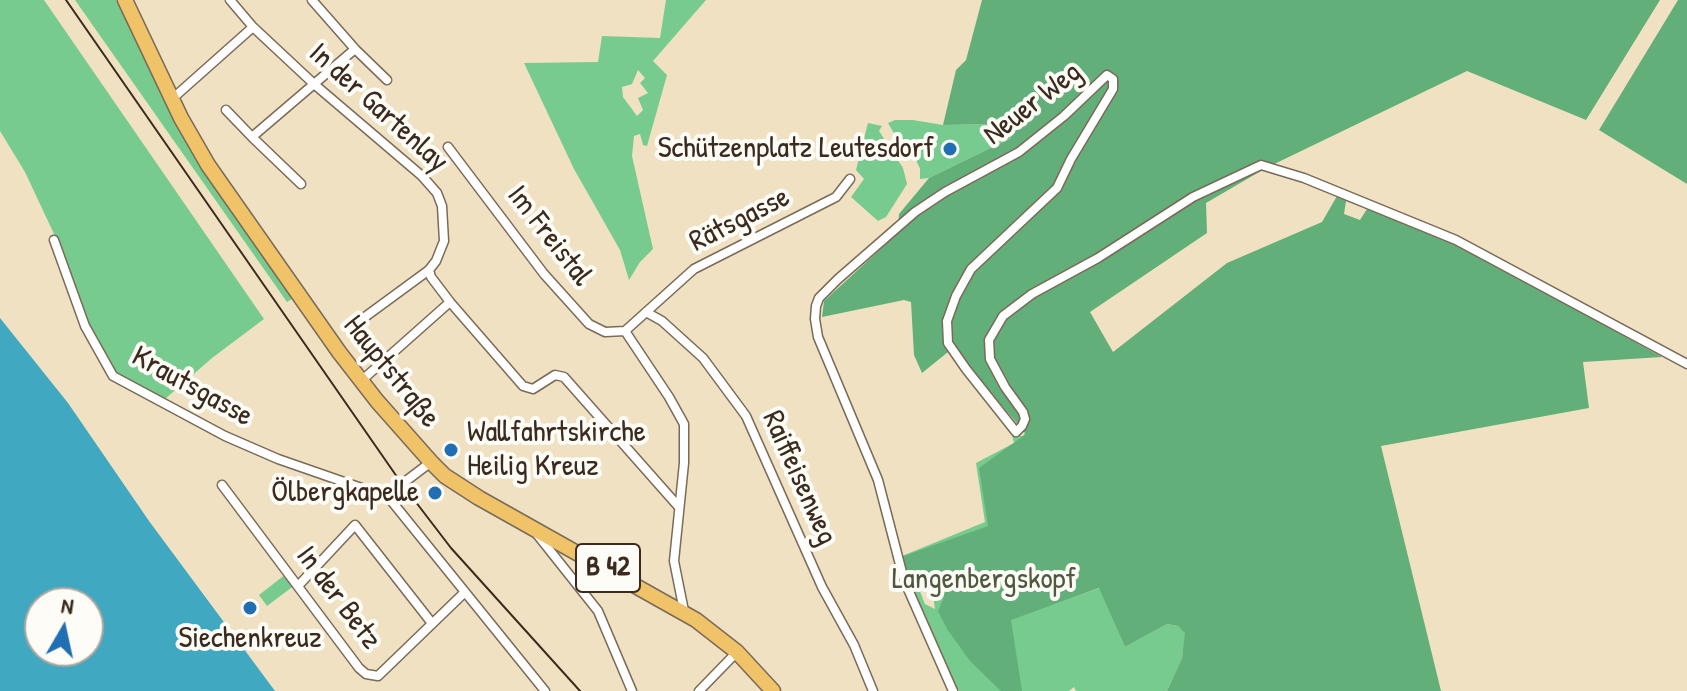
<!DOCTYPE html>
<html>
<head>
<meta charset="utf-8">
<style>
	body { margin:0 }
	#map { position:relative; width:1687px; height:691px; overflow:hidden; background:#f0e1c3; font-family:"Patrick Hand",sans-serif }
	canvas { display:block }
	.north { position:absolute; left:24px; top:587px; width:80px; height:80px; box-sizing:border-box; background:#fdfcf7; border:2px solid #afa8a0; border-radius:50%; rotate:9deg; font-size:22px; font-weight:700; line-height:32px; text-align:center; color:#3b2a1e }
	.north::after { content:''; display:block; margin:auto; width:28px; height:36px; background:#1f6fb2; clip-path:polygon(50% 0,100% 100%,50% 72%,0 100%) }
</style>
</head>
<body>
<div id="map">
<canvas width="1687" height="691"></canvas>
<div class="north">N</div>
</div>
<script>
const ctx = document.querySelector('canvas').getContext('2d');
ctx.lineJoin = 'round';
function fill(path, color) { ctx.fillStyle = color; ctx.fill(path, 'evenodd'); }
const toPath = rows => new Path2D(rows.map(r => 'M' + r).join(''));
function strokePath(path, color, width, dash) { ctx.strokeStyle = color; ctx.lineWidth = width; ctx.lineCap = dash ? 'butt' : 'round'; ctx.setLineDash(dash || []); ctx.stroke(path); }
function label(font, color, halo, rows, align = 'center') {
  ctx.font = font + ' "Patrick Hand",sans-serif'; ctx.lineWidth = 8; ctx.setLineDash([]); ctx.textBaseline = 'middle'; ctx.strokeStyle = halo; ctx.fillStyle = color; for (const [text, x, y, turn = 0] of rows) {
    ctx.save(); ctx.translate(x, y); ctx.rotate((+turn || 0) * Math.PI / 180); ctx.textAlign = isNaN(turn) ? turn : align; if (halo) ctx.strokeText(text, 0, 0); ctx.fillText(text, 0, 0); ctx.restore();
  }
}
fill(toPath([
	[0,0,44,0,264,319,212,358,165,399,114,373,89,327,62,251,25,172,0,131],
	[75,0,116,0,192,152,293,298,287,302],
	[666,0,706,0,653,61,667,75,647,146,643,145,640,134,634,136,632,156,653,249,640,262,629,280,620,250,574,169,524,63,598,62,602,36,660,38],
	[638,70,645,78,640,83,648,93,638,98,643,110,637,116,623,97,622,87,632,84],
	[895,120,913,120,943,125,994,124,1011,138,929,178,920,179,920,169,907,139,899,142,888,123],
	[868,123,882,126,879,131,903,168,907,184,886,217,878,221,851,197,864,179,856,170],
	[1077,388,1034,611,1100,588,1125,647,1167,624,1178,626,1186,633,1182,658,1167,691,1076,691,1074,687,1069,691,959,691,942,660,913,590,919,589,925,604,935,609,933,595,922,581,907,573,902,556,985,522,976,463,1014,443,1012,435,1023,436,1027,427],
	[286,574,295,585,267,606,259,595]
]), '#78cb8e');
fill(toPath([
	[982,0,1660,0,1586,120,1467,71,1266,168,1206,203,1207,233,1090,312,1113,352,1227,263,1322,222,1337,196,1462,246,1662,357,1583,362,1589,408,1381,446,1441,691,1167,691,1182,658,1185,633,1178,626,1167,624,1125,647,1099,588,1011,620,1022,691,1001,691,970,661,947,629,938,611,943,600,940,588,928,577,908,574,901,557,988,526,979,468,1026,434,953,348,922,373,914,355,911,302,904,300,822,317,824,301,898,233,899,214,929,178,1011,138,994,124,943,125,956,70,966,60],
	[1346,201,1367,209,1360,220,1344,214],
	[1678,0,1687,0,1687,184,1599,130]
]), '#62af79');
fill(toPath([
	[0,318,68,403,149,521,275,691,0,691],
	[40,603,88,603,88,651,40,651]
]), '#40a8c0');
const minor = toPath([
	[230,0,253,27,314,84,422,176,437,193,442,206,444,241,436,261,429,270,354,325],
	[355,49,387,80],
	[172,99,253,27],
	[226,110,252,137],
	[448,147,544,274,589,324,605,332,625,331],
	[301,184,252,137,355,49,312,0],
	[54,240,85,326,113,376,225,436,278,459,373,492,385,493,398,487,431,462],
	[429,270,431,277,450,302,523,386,533,389,555,375,564,377,678,506],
	[646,312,662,321,703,358,746,416,822,587,854,645,873,691],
	[625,331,669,397,684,424,684,463,674,561,684,611],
	[625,331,694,269,836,197,850,179],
	[361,381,450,302],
	[222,485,359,668,366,674,378,676,464,593],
	[385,493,545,691],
	[536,533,598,611,632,691],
	[298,586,355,525,431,622],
	[699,691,737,652],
	[953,691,904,580,878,480,818,337,815,319,816,306,819,298,838,279,915,212,945,192,1019,152,1064,116,1107,75,1113,79,1113,89,1071,159,1057,188,971,269,956,296,947,321,948,343,966,369,1016,432,1022,426,1025,419,1023,412,1005,387,990,359,989,340,1003,316,1032,294,1098,258,1193,197,1261,165,1304,178,1456,240,1687,364]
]);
const primary = toPath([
	[125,0,181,118,208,165,339,352,377,401,431,462,445,476,479,498,696,620,737,652,773,691]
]);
strokePath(minor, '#7a6a58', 11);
strokePath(primary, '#7a6a58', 17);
strokePath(minor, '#fff', 8);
strokePath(primary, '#f1c369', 14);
strokePath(toPath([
	[66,0,402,484,451,548,580,691]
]), '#3b2a1e', 2);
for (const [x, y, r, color] of [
	[950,149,8,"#1f6fb2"],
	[451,450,8,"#1f6fb2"],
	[435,493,8,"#1f6fb2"],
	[250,608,8,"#1f6fb2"]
]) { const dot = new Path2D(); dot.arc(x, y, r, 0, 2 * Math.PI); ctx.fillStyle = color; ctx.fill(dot); strokePath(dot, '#fdfcf7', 3); }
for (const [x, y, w] of [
	[608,568,64]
]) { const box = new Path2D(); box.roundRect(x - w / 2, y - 24, w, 48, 6); ctx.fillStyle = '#fdfcf7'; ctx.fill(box); strokePath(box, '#3b2a1e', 2); }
label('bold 28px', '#3b2a1e', null, [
	["B 42",608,568]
]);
label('30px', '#3b2a1e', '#fdfcf7', [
	["Neuer Weg",1033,104,-38],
	["In der Gartenlay",378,108,42],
	["Rätsgasse",740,220,-27],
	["Im Freistal",549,236,52],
	["Hauptstraße",391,372,51],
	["Krautsgasse",192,387,29],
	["Raiffeisenweg",799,478,66],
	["In der Betz",338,598,53]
]);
label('30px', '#3b2a1e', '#fdfcf7', [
	["Schützenplatz Leutesdorf",934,149],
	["Wallfahrtskirche",467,433,"left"],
	["Heilig Kreuz",467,467,"left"],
	["Ölbergkapelle",419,493],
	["Siechenkreuz",250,639,"center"]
], 'right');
label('30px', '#4d5a40', '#fdfcf7', [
	["Langenbergskopf",984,580]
]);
</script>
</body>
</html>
